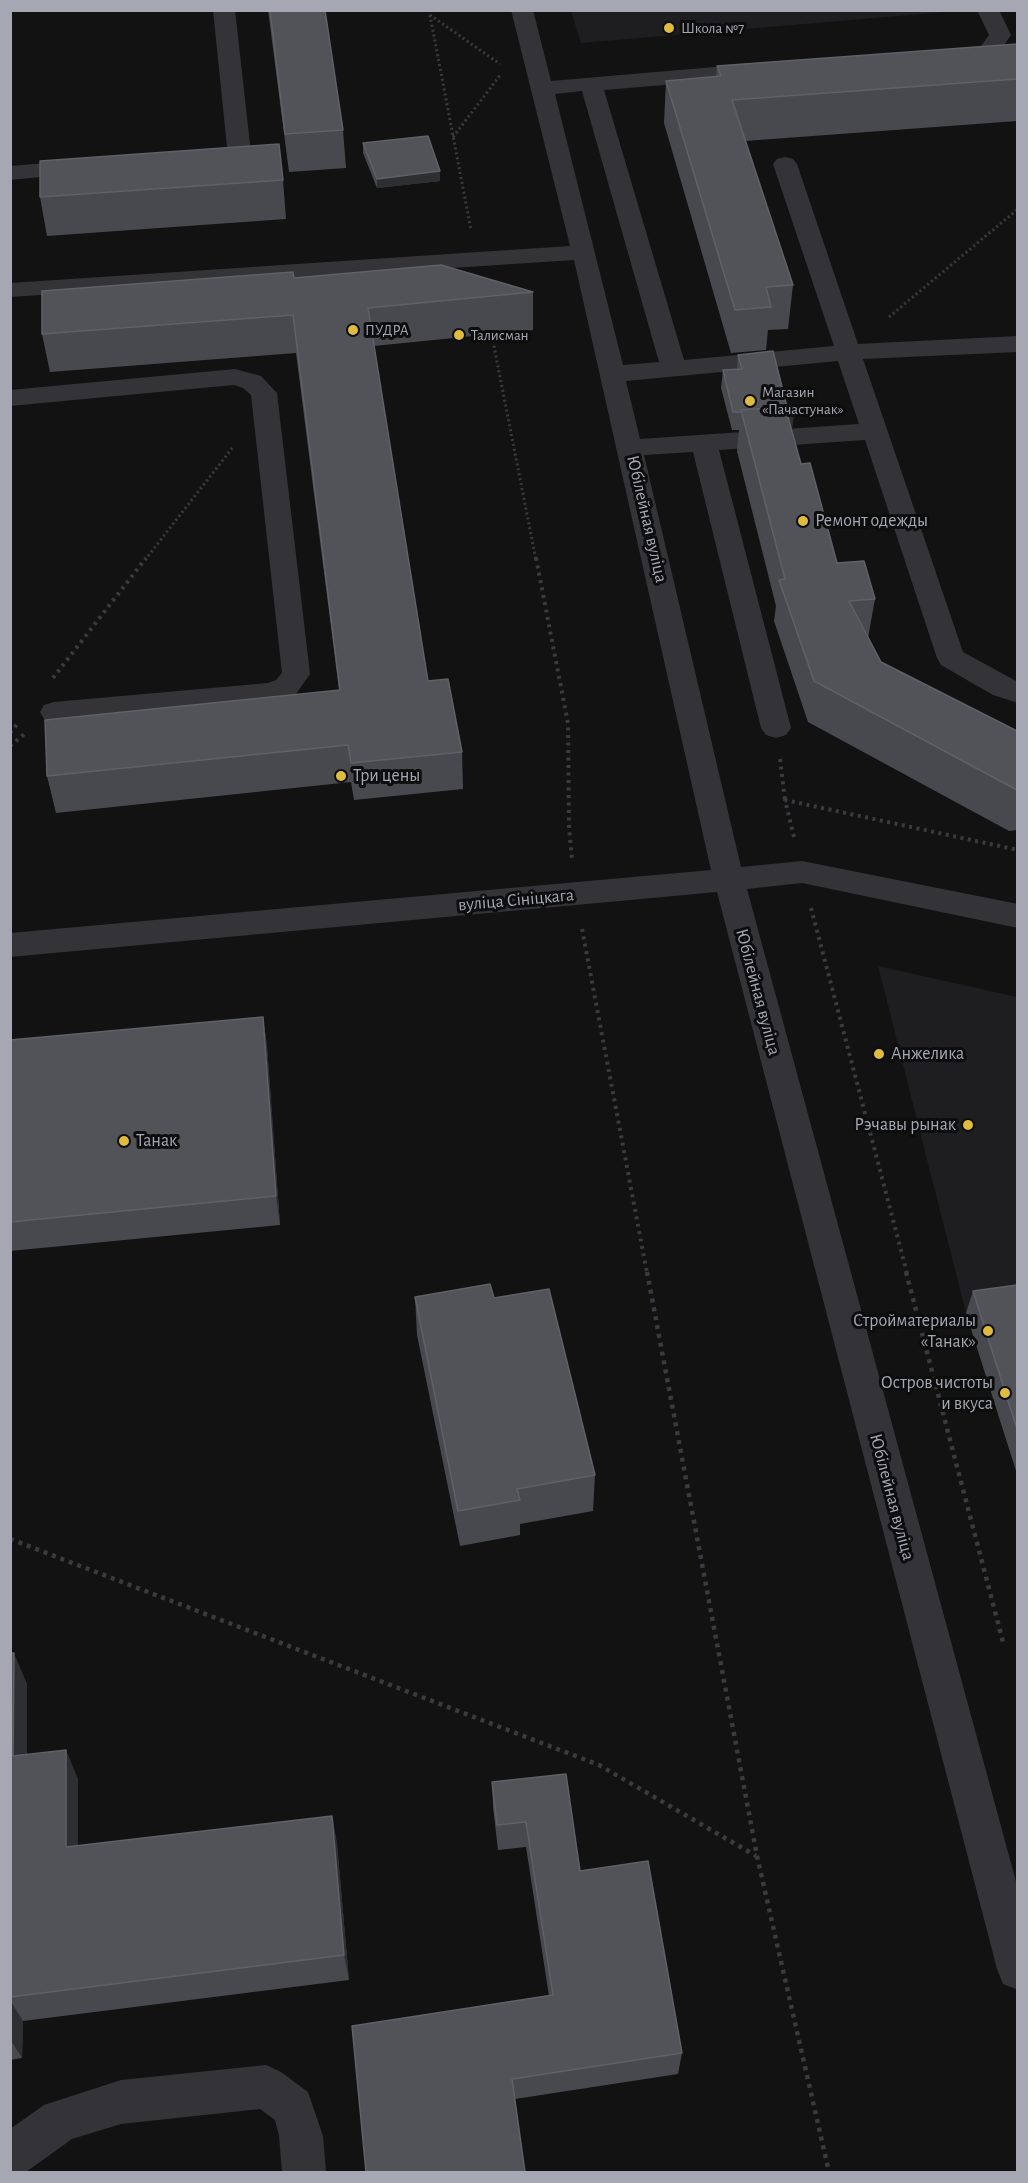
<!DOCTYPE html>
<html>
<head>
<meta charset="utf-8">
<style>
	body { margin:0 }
	#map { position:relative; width:1028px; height:2183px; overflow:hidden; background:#121213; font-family:"Alegreya Sans",sans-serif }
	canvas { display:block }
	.frame { position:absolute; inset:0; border:12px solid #a5a8b3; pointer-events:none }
</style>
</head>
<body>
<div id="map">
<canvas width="1028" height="2183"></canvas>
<div class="frame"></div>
</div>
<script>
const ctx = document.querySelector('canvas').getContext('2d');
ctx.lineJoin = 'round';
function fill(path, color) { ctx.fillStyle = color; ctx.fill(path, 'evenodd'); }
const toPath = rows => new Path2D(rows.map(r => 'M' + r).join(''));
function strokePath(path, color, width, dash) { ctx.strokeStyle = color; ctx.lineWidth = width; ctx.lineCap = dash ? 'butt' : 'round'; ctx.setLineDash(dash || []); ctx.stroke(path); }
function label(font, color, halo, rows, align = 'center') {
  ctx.font = font + ' "Alegreya Sans",sans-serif'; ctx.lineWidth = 6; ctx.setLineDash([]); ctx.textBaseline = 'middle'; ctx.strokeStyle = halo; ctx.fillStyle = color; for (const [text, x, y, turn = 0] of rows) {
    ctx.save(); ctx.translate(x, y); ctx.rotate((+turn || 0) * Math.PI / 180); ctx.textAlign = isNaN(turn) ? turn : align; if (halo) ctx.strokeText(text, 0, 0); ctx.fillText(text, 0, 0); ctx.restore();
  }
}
fill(toPath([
	[944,10,945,12,581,43,571,11],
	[878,966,1017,997,1017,1474,966,1313]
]), '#1e1e20');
strokePath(toPath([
	[429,10,471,230],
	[430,15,500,64],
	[453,137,501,74],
	[889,317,1018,209],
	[491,331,536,560],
	[145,560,233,447]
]), '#3a3b3f', 3, [2, 3]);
strokePath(toPath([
	[536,558,568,723,569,828,572,859],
	[53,678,146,558],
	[10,733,19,722],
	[10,746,27,732],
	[780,759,785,800],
	[794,837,785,800,1018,850],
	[811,908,907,1273],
	[582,929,647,1273]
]), '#3a3b3f', 4, [3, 4.5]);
strokePath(toPath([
	[647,1272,757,1856,829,2172],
	[906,1272,1003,1642],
	[10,1539,599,1765,756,1856]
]), '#3a3b3f', 4.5, [4, 5]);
fill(toPath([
	[213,10,235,10,251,153,247,158,239,160,201,163,193,161,189,156,193,151,227,147,213,10],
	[511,10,533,10,551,81,761,63,769,65,772,70,769,75,761,77,604,90,684,360,834,346,773,164,777,159,785,157,793,159,797,164,858,344,1018,336,1018,352,863,359,963,652,1018,682,1018,703,993,695,941,665,937,658,865,440,719,450,791,728,786,735,776,738,766,735,761,728,693,452,644,455,741,867,802,861,1018,904,1018,928,802,883,747,889,1018,1889,1018,1990,1003,1984,997,1969,717,892,10,957,10,933,711,870,574,260,10,297,10,283,570,246,511,10],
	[582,91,659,362,623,365,555,94,582,91],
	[838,361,859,424,640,439,626,381,838,361],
	[977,10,999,10,1011,35,996,57,950,62,942,60,939,55,942,50,981,46,989,35,977,10],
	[83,160,91,162,95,167,91,172,10,180,10,166,83,160],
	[235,369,261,376,277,393,310,674,296,694,272,703,54,722,44,719,40,712,44,705,54,702,268,683,276,680,282,673,251,395,243,388,234,385,10,406,10,390,235,369],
	[266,2065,281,2072,308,2092,323,2136,326,2172,282,2172,279,2136,275,2120,260,2109,121,2124,72,2139,26,2172,10,2172,10,2129,44,2105,121,2080,266,2065]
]), '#343438');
fill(toPath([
	[268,10,325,10,343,130,346,168,289,172],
	[1017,44,1017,121,745,141,793,285,788,329,768,330,766,350,731,353,664,123,666,81,716,77,717,66],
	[363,143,440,181,377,188,363,153],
	[283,180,286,219,47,236,40,197],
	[533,292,533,330,374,346,428,681,462,752,463,789,354,800,351,782,56,813,47,776,339,690,296,353,50,372,42,334],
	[738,355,792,431,801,464,837,563,875,599,868,638,881,662,1017,731,1017,830,1009,831,808,722,774,621,776,606,737,451,739,430,732,430,721,388,723,370,737,369],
	[263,1017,267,1046,280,1225,10,1251,10,1040],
	[1017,1285,1017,1474,966,1313,973,1291],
	[415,1297,494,1298,595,1475,593,1511,520,1524,520,1535,460,1546,417,1335],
	[10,1653,27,1684,27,1754,78,1779,78,1846,332,1816,337,1844,349,1980,23,2021,22,2058,10,2060],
	[492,1782,580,1871,682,2053,678,2074,515,2099,366,2172,549,1996,526,1847,498,1850,493,1807]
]), '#48494e');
fill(toPath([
	[440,171,440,181,377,188,377,179],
	[795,406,790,447,786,410],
	[263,1017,267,1046,280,1225,276,1196],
	[14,1653,27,1684,27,1785,13,1756],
	[66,1750,78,1779,78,1875,66,1847],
	[332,1816,337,1844,349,1980,344,1955],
	[10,2000,23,2021,22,2058,10,2039]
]), '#2e2f32');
const building = toPath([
	[270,10,325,10,343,130,285,134,270,10],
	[1017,44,1017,79,732,100,793,285,766,287,771,307,735,310,666,81,721,76,717,66,1017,44],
	[428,136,440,171,377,179,363,143,428,136],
	[279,144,283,180,40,197,40,161,279,144],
	[441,265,533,292,368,308,428,681,448,679,462,752,351,763,348,745,47,776,45,720,340,690,293,315,42,334,42,291,293,272,294,278,441,265],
	[773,351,787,407,741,410,741,412,733,412,723,370,742,369,738,355,773,351],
	[795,406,786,410,801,464,810,463,837,563,864,561,875,599,849,601,881,662,1017,731,1017,790,814,681,779,580,785,579,741,410,795,406],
	[263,1017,276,1196,10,1222,10,1040,263,1017],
	[490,1284,494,1298,549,1289,595,1475,517,1489,520,1500,458,1511,415,1297,490,1284],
	[1017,1285,1017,1429,973,1291,1017,1285],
	[10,1653,14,1653,13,1756,66,1750,66,1847,332,1816,344,1955,10,1997,10,1653],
	[566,1774,580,1871,648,1861,682,2053,512,2079,525,2172,366,2172,352,2026,553,1995,526,1822,497,1825,492,1782,566,1774]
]);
fill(building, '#525359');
strokePath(building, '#5f6167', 1.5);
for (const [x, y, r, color] of [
	[669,28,6,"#dfbb3e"],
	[353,330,6,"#dfbb3e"],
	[459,335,6,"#dfbb3e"],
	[750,401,6,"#dfbb3e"],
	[803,521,6,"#dfbb3e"],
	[341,776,6,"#dfbb3e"],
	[879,1054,6,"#dfbb3e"],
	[968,1125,6,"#dfbb3e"],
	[124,1141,6,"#dfbb3e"],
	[988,1331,6,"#dfbb3e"],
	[1005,1393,6,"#dfbb3e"]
]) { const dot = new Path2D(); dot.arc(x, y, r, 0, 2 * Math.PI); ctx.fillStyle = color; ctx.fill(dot); strokePath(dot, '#0d0d0e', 2); }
label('15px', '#a5a8b3', '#0d0d0e', [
	["Школа №7",681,28],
	["ПУДРА",365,330],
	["Талисман",471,335],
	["Магазин",762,392],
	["«Пачастунак»",762,409]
], 'left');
label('18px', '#a5a8b3', '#0d0d0e', [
	["Юбілейная вуліца",647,519,77],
	["вуліца Сініцкага",516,900,-5],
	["Юбілейная вуліца",758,992,75],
	["Юбілейная вуліца",892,1497,75]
]);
label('18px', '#a5a8b3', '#0d0d0e', [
	["Ремонт одежды",815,521],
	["Три цены",353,776],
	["Анжелика",891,1054],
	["Рэчавы рынак",956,1125,"right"],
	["Танак",136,1141],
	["Стройматериалы",976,1321,"right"],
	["«Танак»",976,1342,"right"],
	["Остров чистоты",993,1383,"right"],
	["и вкуса",993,1404,"right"]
], 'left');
</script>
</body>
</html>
